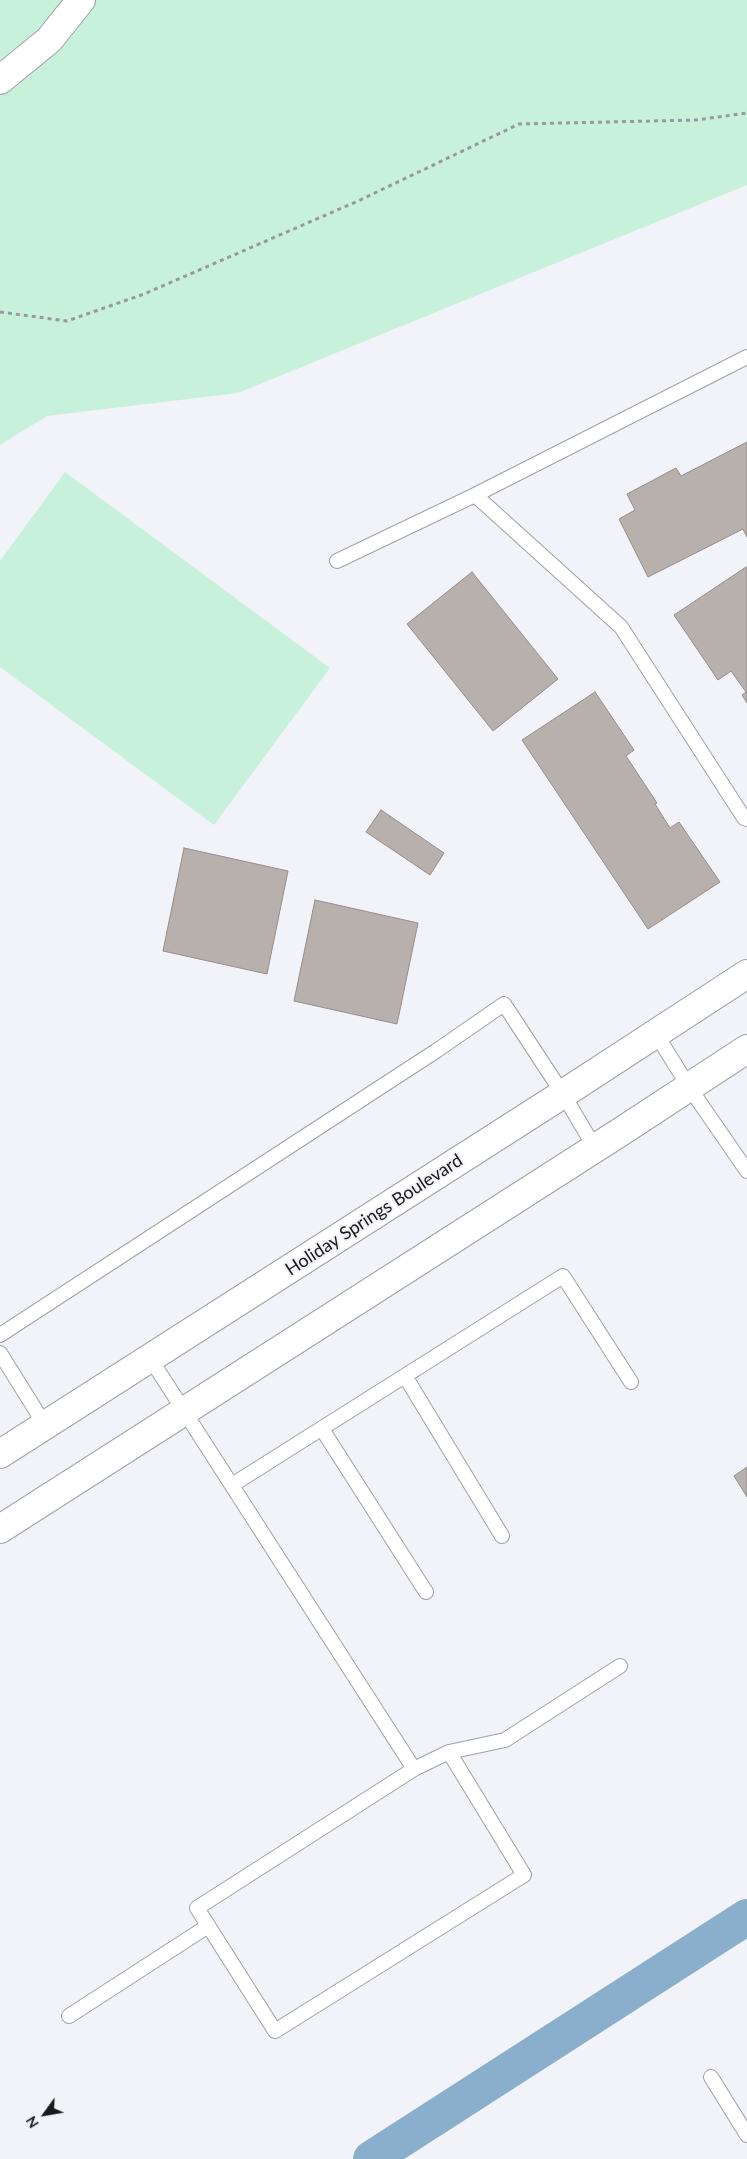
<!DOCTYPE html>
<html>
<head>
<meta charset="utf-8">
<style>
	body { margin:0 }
	#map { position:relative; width:747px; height:2159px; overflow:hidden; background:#f2f2f9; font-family:Lato,sans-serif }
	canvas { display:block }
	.north { position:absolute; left:20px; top:2089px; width:50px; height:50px; -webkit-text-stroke:4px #f2f2f9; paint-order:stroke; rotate:238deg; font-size:14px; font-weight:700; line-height:20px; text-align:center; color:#1a1a1c }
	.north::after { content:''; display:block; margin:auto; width:18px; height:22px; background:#1a1a1c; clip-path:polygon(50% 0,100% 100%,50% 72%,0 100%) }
</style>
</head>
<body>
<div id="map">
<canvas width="747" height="2159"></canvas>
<div class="north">N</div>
</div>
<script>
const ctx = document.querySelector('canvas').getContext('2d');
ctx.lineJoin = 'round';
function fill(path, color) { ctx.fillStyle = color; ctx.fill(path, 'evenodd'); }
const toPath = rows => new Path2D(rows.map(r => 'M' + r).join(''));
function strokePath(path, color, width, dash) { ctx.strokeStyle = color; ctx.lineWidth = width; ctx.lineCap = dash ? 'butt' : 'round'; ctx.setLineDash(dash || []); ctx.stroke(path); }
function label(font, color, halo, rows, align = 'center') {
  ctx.font = font + ' Lato,sans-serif'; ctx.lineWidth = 4; ctx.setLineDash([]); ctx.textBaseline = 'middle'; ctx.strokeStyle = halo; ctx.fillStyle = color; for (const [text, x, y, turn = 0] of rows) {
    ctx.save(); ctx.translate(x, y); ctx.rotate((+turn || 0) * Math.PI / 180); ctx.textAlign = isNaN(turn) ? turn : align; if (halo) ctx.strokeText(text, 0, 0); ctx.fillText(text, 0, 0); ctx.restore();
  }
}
fill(toPath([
	[0,0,747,0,747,185,238,393,47,416,0,445],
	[65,472,330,668,214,825,0,667,0,561]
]), '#c8f1dc');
strokePath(toPath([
	[371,2159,747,1917]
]), '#8aafcc', 36);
const building = toPath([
	[747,442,747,537,743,529,648,577,619,519,635,510,627,494,676,468,681,476,747,442],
	[746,567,747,569,747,703,742,695,746,692,731,671,718,680,674,615,746,567],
	[472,572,558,679,493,731,407,624,472,572],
	[595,692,634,750,626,756,657,803,655,804,670,828,679,822,720,882,648,929,522,740,595,692],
	[381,810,444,853,430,875,366,832,381,810],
	[184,848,288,871,267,974,163,951,184,848],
	[315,900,418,923,397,1024,294,1001,315,900],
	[747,1467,747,1497,734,1476,747,1467]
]);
fill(building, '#b8b0ad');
strokePath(building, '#948d8a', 1);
const service = toPath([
	[475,495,621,627,744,818,747,819],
	[337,561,475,495,747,357],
	[656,1034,689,1087,747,1171],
	[0,1335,436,1051,504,1004,563,1094,595,1148],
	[0,1353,45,1425],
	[150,1358,414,1769,197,1908,275,2031,524,1875,449,1752,414,1769],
	[405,1376,502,1536],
	[322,1429,426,1592],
	[232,1485,563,1276,631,1382],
	[449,1752,505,1740,620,1666],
	[69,2016,208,1926],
	[711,2077,747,2135]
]);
const minor = toPath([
	[0,80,49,40,81,0]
]);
const tertiary = toPath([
	[0,1454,563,1094,747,974],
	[0,1529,622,1131,747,1049]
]);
strokePath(service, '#a0a0a7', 16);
strokePath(minor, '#a0a0a7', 30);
strokePath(tertiary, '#a0a0a7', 30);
strokePath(toPath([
	[0,312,67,321,144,294,358,201,519,124,696,120,747,113]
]), '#98989d', 3, [4, 4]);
strokePath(service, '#fff', 14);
strokePath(minor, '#fff', 28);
strokePath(tertiary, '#fff', 28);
label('18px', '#1a1a1c', '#f2f2f9', [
	["Holiday Springs Boulevard",374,1215,-33]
]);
</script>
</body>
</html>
